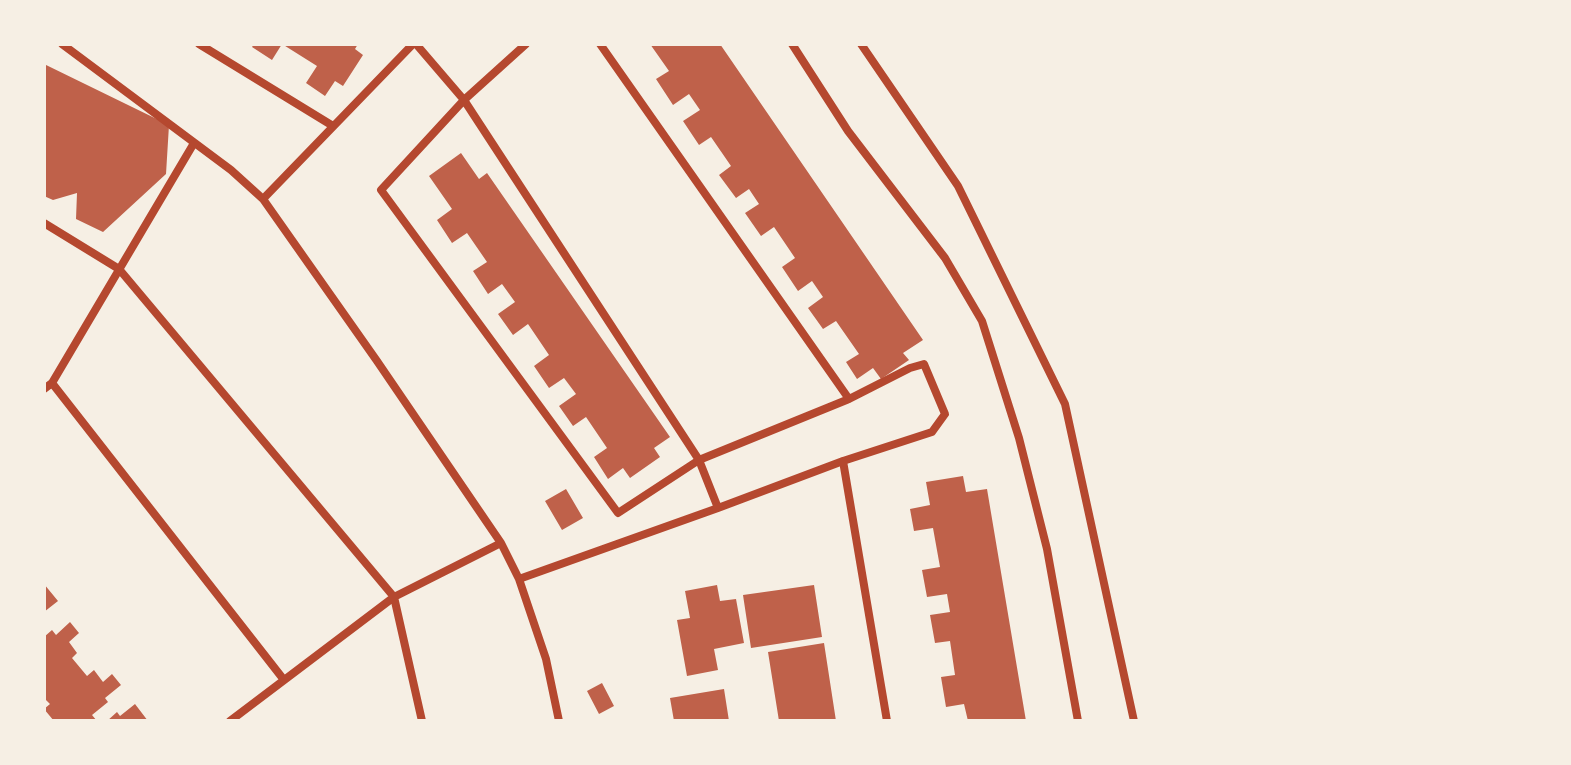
<!DOCTYPE html>
<html>
<head>
<meta charset="utf-8">
<style>
	body { margin:0 }
	#map { position:relative; width:1571px; height:765px; overflow:hidden; background:#f6efe4; font-family:"Sofia Sans Condensed",sans-serif }
	canvas { display:block }
	.frame { position:absolute; inset:0; border:46px solid #f6efe4; pointer-events:none }
</style>
</head>
<body>
<div id="map">
<canvas width="1571" height="765"></canvas>
<div class="frame"></div>
</div>
<script>
const ctx = document.querySelector('canvas').getContext('2d');
ctx.lineJoin = 'round';
function fill(path, color) { ctx.fillStyle = color; ctx.fill(path, 'evenodd'); }
const toPath = rows => new Path2D(rows.map(r => 'M' + r).join(''));
function strokePath(path, color, width, dash) { ctx.strokeStyle = color; ctx.lineWidth = width; ctx.lineCap = dash ? 'butt' : 'round'; ctx.setLineDash(dash || []); ctx.stroke(path); }
fill(toPath([
	[254,44,282,44,272,60,252,47],
	[282,44,358,44,355,49,363,55,343,86,335,81,325,96,306,83,317,66],
	[650,44,720,44,923,340,903,353,909,360,881,379,873,368,857,379,846,362,859,354,836,321,823,329,808,308,823,297,812,281,798,291,782,267,795,258,774,227,761,236,745,213,759,204,749,189,736,198,719,175,731,166,711,137,699,145,683,121,700,110,689,94,673,105,656,79,669,71],
	[44,64,169,125,166,174,103,232,76,219,77,193,53,200,44,196],
	[461,153,479,179,487,173,670,437,654,448,660,457,630,478,623,468,608,479,594,457,607,448,586,417,573,426,559,406,576,394,564,378,549,388,534,366,549,355,528,324,513,335,498,314,515,302,502,284,488,294,473,271,487,262,467,233,452,243,437,220,452,209,429,176],
	[963,476,966,492,987,489,1026,721,968,721,964,704,946,707,941,677,955,675,950,641,935,643,930,615,950,612,947,594,927,597,922,570,940,567,933,528,914,531,910,509,930,505,926,482],
	[566,489,583,518,562,530,545,501],
	[44,584,58,601,44,612],
	[717,585,720,601,736,599,744,643,714,649,718,670,687,676,677,620,690,618,685,591],
	[814,585,822,637,751,648,743,595],
	[70,622,79,633,69,642,77,653,72,658,87,676,94,670,103,682,112,674,121,685,105,698,108,702,92,715,97,721,54,721,44,709,50,704,44,698,44,637,52,630,56,635],
	[824,643,836,721,779,721,768,652],
	[602,683,614,706,599,714,587,691],
	[724,689,729,721,674,721,670,698],
	[135,704,148,721,107,721,117,712,120,716]
]), '#bf614a');
strokePath(toPath([
	[62,44,231,170,263,199,377,361,501,543,519,579,546,659,559,721],
	[199,44,333,126],
	[416,44,464,100,699,460,718,508],
	[600,44,849,399],
	[792,44,848,131,945,258,982,321,1019,438,1047,549,1078,721],
	[861,44,958,186,1065,404,1134,721],
	[263,199,413,44],
	[44,223,119,269,394,597,422,721],
	[52,383,284,680],
	[44,389,52,383,194,143],
	[843,461,887,721],
	[519,579,718,508,843,461,932,432,945,414,924,364,910,368,849,399,699,460,618,513,381,190,464,100,526,44],
	[230,721,394,597,501,543]
]), '#b5482f', 8);
</script>
</body>
</html>
